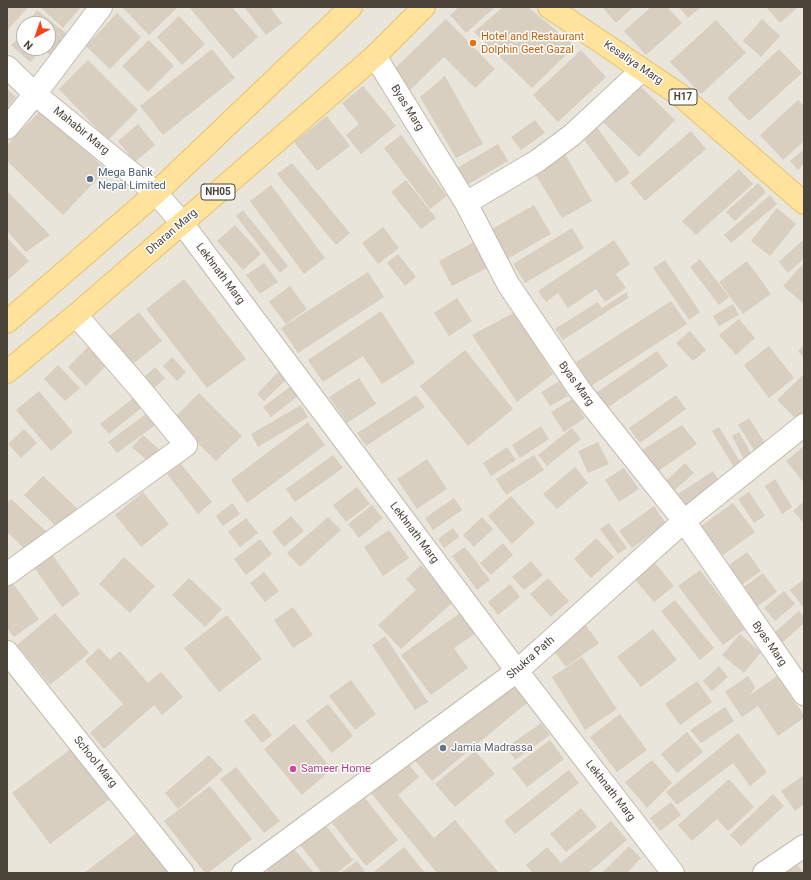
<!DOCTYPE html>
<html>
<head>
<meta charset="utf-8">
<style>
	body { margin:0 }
	#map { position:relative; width:811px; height:880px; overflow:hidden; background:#f6f3ec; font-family:Roboto,sans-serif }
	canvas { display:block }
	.frame { position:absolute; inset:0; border:8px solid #4b4439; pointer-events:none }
	.north { position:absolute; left:16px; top:16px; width:40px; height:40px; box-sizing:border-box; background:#fff; border:1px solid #b7b4b0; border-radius:50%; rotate:220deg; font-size:11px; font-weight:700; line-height:16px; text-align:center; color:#4b4439 }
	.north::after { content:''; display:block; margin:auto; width:14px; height:18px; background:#fc3f1d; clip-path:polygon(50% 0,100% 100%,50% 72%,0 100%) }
</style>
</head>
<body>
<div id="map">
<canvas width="811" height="880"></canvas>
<div class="frame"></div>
<div class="north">N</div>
</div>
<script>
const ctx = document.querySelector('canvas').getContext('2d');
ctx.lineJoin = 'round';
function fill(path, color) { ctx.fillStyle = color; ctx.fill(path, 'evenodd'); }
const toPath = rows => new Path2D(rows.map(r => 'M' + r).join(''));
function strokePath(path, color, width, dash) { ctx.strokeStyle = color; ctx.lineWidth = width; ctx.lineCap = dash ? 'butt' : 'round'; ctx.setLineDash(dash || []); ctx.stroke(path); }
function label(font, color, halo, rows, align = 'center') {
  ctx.font = font + ' Roboto,sans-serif'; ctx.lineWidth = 3; ctx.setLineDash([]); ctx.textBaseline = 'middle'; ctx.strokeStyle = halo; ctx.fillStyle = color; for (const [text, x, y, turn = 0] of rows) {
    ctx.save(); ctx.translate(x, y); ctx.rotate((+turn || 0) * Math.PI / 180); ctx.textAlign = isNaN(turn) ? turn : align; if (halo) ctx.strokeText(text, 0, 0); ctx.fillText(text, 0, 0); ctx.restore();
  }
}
fill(toPath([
	[7,7,804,7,804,873,7,873],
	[24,24,48,24,48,48,24,48]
]), '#eae5da');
fill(toPath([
	[7,7,28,7,7,31],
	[40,7,81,7,63,28],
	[122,7,178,7,149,35],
	[189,7,232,7,258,37,233,59],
	[244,7,270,7,282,23,266,35],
	[459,7,495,7,466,33,450,15],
	[503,7,528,7,575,46,532,88,474,32],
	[602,7,633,7,616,23],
	[651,7,667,7,682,23,646,55,624,31],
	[679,7,701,7,688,18],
	[766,7,798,7,780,23],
	[37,10,67,34,50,55,41,48,48,48,48,24,26,24],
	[117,13,141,37,110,69,86,46],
	[179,16,205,44,182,65,157,37],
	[446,19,495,69,475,88,444,57,408,92,390,73],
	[762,19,780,36,761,57,743,41],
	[716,20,746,53,701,94,670,62],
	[17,39,24,46,24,48,27,48,36,56,30,62,11,45],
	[149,40,174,66,148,92,122,66],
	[212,49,235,78,163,135,140,106],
	[779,49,802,73,749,121,727,98],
	[581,50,606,77,558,122,533,95],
	[88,60,138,110,108,140,59,89],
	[445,76,483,144,456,158,420,97],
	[639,85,675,120,639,157,603,122],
	[363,86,396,126,361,154,346,135,359,124,342,103],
	[7,89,16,97,7,107],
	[798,100,804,106,804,141,783,160,760,135],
	[42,109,106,170,63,215,7,161,7,145],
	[327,116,350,146,317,171,294,142],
	[535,120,545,133,521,150,511,137],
	[138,124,155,145,135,162,118,141],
	[596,126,630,173,616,183,582,137],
	[691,131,706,149,645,201,630,183],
	[401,135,447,196,430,209,384,148],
	[498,144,508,161,467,185,457,168],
	[804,149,804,164,798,170,790,161],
	[565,154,592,201,562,218,534,172],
	[292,163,350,233,336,245,277,174],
	[739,169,753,184,696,235,682,221],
	[406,180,436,218,421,229,391,192],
	[758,183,766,192,735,221,726,212],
	[271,185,325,258,304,274,250,201],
	[7,191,50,235,26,252,7,231],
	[770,195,777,204,731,243,724,235],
	[534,205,551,234,507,259,490,230],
	[777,208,796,224,770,256,751,241],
	[243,210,288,266,280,273,236,216],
	[235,225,261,254,243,270,217,241],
	[383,227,399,248,378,264,362,243],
	[572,228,584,248,525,283,513,264],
	[7,238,29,261,7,281],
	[804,239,804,258,788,273,779,262],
	[614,240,630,264,616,274,626,288,605,302,596,289,568,308,558,293,546,302,538,291],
	[474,242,487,268,452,286,439,261],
	[398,254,416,277,405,286,387,263],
	[700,259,729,297,719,305,690,267],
	[665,260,700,312,689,320,653,268],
	[747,261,771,294,743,314,719,282],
	[264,263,278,282,260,294,246,275],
	[804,263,804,304,783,286],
	[368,272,384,297,298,353,281,328],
	[184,279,246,359,207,388,146,309],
	[290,286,307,309,286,324,269,302],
	[627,292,628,298,563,340,555,329,598,302,602,308],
	[457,298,472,321,449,336,434,313],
	[671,301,687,324,591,386,576,362],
	[733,304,739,315,719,326,713,316],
	[381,311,415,363,382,384,363,356,323,382,308,360],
	[139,312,162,341,130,366,107,338],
	[515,312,553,374,517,402,472,335],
	[739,319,755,338,736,355,719,335],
	[690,331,706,350,693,361,676,343],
	[90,345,108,364,86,386,68,367],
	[804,345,804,358,798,351],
	[769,346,794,378,769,398,744,365],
	[465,350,513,409,468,446,420,386],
	[657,351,668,366,607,408,596,393],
	[172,357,186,372,177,381,163,366],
	[58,365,80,388,65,401,44,379],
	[155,367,165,378,152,390,142,379],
	[278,372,286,380,264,401,257,394],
	[804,374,804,417,799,422,777,400],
	[359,378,376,404,347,423,329,397],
	[560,381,568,396,550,406,541,392],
	[291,386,298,396,271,417,263,407],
	[39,391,73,432,51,451,16,410],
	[199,393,242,436,216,461,173,419],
	[137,395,145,405,109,434,100,424],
	[416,395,425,407,366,446,357,433],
	[676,395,686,409,640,443,629,428],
	[572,399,585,418,564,432,551,412],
	[301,405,308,417,258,447,251,434],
	[150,411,158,423,117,453,108,442],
	[749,418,765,443,754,450,738,425],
	[308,422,325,445,247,503,231,480],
	[682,425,697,444,657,472,642,450],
	[541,426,549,439,520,458,512,445],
	[719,427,742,465,735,469,712,431],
	[572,428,581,439,547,466,538,455],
	[24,429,37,443,21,458,8,444],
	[739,432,753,457,745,462,732,436],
	[143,435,162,452,151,464,132,447],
	[598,442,609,464,588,473,578,451],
	[804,446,804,483,786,461],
	[507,447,516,460,491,476,483,463],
	[333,455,343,468,295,502,286,489],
	[534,455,544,470,506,495,496,479],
	[427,459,447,489,417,509,397,479],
	[685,463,694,473,675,490,666,481],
	[181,464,212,502,198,514,167,474],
	[575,467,588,483,557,509,543,494],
	[624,468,639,489,619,502,605,480],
	[713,471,721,484,687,507,678,494],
	[43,476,77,508,58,528,24,495],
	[775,479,792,507,782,514,765,486],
	[357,487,370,504,346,522,333,505],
	[143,492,169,524,141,547,115,515],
	[749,492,765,516,754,523,738,499],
	[511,496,535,523,512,544,488,516],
	[454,498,462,510,433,530,425,518],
	[11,499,48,533,29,553,7,532,7,503],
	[804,501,804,523,793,511],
	[232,503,240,514,223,526,216,516],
	[733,503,755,532,723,555,701,526],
	[372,505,383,518,359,538,348,524],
	[654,506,666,524,632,548,619,531],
	[291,516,304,531,284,547,272,532],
	[328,517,341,530,300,567,287,553],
	[482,517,493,529,474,547,463,535],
	[246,518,258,533,240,547,228,532],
	[609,523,627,548,618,554,600,529],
	[453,528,459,537,444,548,438,539],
	[389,530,409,558,383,576,364,547],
	[596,538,614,557,591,578,574,559],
	[260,539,272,554,246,575,234,559],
	[503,543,513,555,491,575,480,563],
	[465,547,490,580,477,590,452,556],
	[747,552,761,571,740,586,726,567],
	[52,554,80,594,62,607,34,567],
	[124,557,155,586,130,613,99,584],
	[652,559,674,586,654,602,631,575],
	[531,561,543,575,524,590,512,577],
	[421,565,454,601,401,649,378,625,416,590,406,579],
	[700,570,745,629,723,645,678,586],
	[264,572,279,591,265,602,250,583],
	[763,573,777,592,755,608,741,589],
	[189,578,222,609,205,627,172,595],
	[548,578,569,601,551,617,530,594],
	[804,579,804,608,790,590],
	[12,582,39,619,14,637,7,628,7,586],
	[510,584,520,597,498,615,488,602],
	[784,591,795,604,775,621,764,608],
	[675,600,714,648,700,660,661,611],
	[293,607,313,635,293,648,274,620],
	[463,611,478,632,454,648,468,668,431,695,401,655],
	[799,611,804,617,804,623,783,642,774,633],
	[55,613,89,653,50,685,17,645],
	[227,615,262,659,219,692,184,648],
	[584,623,599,643,566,667,551,647],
	[653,629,677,660,641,687,617,657],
	[740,634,761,652,744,673,722,655],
	[385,636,428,702,415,710,372,645],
	[99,648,110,660,120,651,148,683,161,672,183,697,162,715,154,705,104,749,90,733,123,704,85,661],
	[582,657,617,709,585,730,552,677],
	[719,666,728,677,712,691,703,681],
	[748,676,755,687,750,695,777,676,804,715,804,718,778,736,758,706,742,717,725,692],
	[351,680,376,714,355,730,329,696],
	[510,681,527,703,432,781,414,759],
	[697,681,712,702,680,725,665,704],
	[328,704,353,736,332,753,306,721],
	[725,707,734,721,701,743,690,730],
	[254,713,272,735,262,743,244,721],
	[620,714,647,750,617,772,590,737],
	[541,723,550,735,515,760,507,747],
	[294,724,332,769,302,795,264,749],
	[687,732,703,752,677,773,661,754],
	[738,733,767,772,750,786,733,763,677,805,666,792],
	[550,740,564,759,527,787,512,768],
	[72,748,110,799,50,844,12,793],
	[475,751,495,774,455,807,435,784],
	[209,755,223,770,178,809,165,793],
	[652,760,672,783,647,808,625,782],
	[407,762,419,777,398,795,434,838,455,820,499,873,437,873,371,793],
	[236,767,280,821,264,833,220,779],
	[569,770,579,783,515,834,504,821],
	[804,775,804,804,795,811,781,791],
	[729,779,754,807,728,831,717,819,692,841,678,825],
	[210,786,252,839,208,873,205,873,164,821],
	[773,794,784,806,741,846,730,835],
	[365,798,398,840,366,866,332,823],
	[671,802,681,815,660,831,650,818],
	[581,808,597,827,566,852,550,834],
	[611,821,627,840,588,873,533,873,526,865,547,847,561,863],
	[323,822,353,860,337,873,322,873,298,842],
	[138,832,169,873,84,873],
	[290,844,314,873,269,873,264,866],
	[629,846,641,858,627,873,602,873],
	[404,847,425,873,375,873,374,872],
	[793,860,804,873,776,873],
	[357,861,366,873,340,873]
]), '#d8cfc1');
const minor = toPath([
	[375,56,466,203,508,284,579,389,684,521,804,694],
	[7,67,35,94,156,193,182,223,517,671,673,873],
	[7,128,35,94,101,7],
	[466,203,537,161,572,135,642,70],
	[7,574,186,445,141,390,76,315],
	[7,652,183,873],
	[243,873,517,671,684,521,804,425],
	[764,873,804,846]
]);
const major = toPath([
	[549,7,680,95,804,203],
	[7,322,156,193,351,7],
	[7,372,76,315,375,56,424,7]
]);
strokePath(minor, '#c2bbae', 24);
strokePath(major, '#e6c16a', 24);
strokePath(minor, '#fff', 22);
strokePath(major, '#ffe39c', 22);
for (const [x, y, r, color] of [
	[473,43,4,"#e8710a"],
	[90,179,4,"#5c6f8a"],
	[443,748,4,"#6b7280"],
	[293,769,4,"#d1479c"]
]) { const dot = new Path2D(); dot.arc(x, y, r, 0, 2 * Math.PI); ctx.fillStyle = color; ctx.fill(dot); strokePath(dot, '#fff', 1.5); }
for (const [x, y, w] of [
	[683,97,28],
	[218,192,34]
]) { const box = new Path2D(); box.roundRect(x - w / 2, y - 8, w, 16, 3); ctx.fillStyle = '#fff'; ctx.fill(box); strokePath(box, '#4b4439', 1); }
label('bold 10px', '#4b4439', null, [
	["H17",683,97],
	["NH05",218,192]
]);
label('11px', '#c56008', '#fff', [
	["Hotel and Restaurant",481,37],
	["Dolphin Geet Gazal",481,50]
], 'left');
label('11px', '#4b4439', '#fff', [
	["Kesaliya Marg",633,63,34],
	["Byas Marg",407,108,58],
	["Mahabir Marg",81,131,39],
	["Dharan Marg",172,232,-41],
	["Lekhnath Marg",220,274,53],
	["Byas Marg",576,384,54],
	["Lekhnath Marg",414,533,53],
	["Byas Marg",769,644,55],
	["Shukra Path",531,658,-41],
	["School Marg",95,762,51],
	["Lekhnath Marg",610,791,52]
]);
label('11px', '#4e5e75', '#fff', [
	["Mega Bank",98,173],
	["Nepal Limited",98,186]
], 'left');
label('11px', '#5b616d', '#fff', [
	["Jamia Madrassa",451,748]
], 'left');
label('11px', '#b23c85', '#fff', [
	["Sameer Home",301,769]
], 'left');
</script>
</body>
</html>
